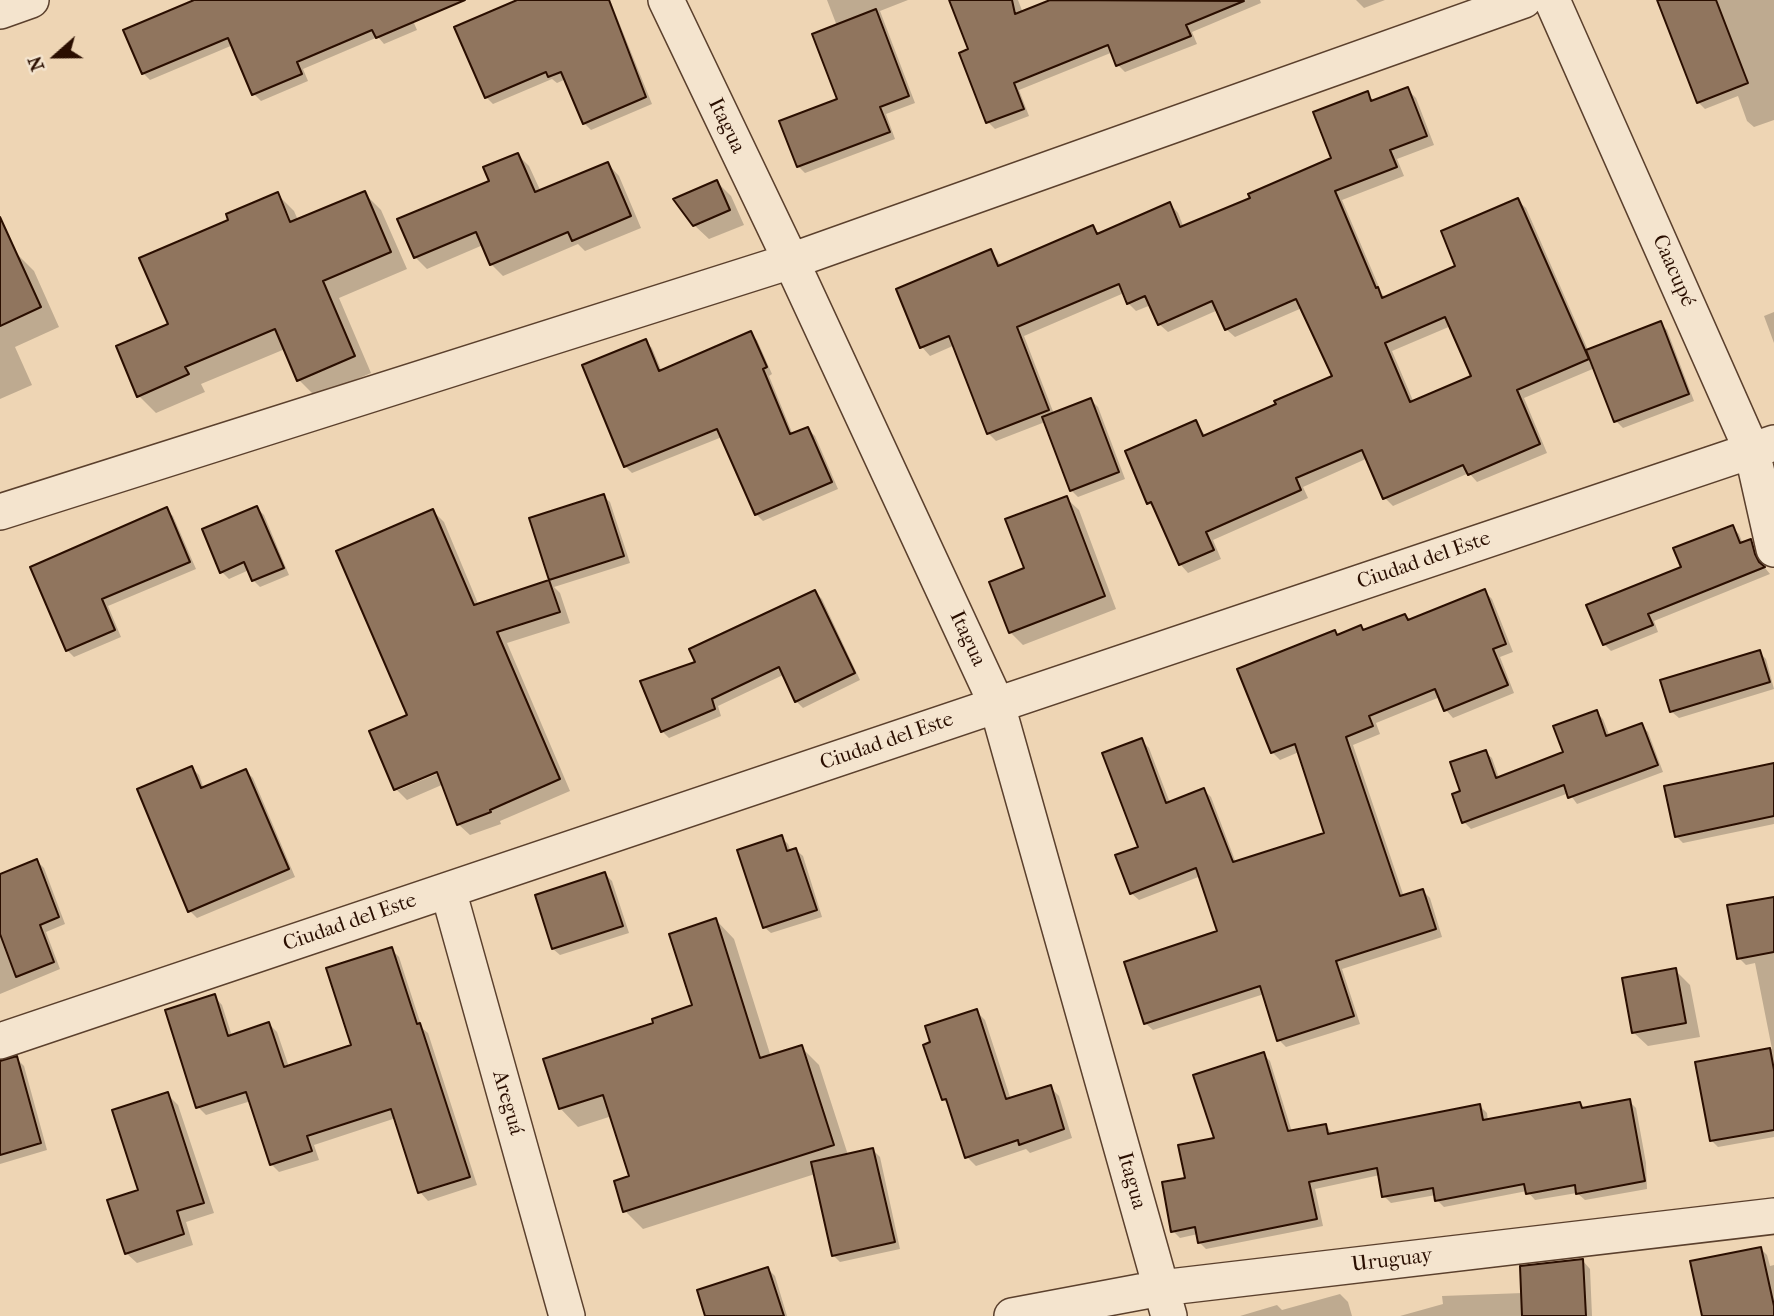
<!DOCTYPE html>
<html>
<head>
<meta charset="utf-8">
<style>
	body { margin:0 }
	#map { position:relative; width:1774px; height:1316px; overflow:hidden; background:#eed5b4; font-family:"IM FELL French Canon",serif }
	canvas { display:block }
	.north { position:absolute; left:21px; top:21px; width:70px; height:70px; -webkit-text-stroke:5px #f4e4ce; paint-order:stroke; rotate:249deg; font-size:19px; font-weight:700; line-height:28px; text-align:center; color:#2a0e00 }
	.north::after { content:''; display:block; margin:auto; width:24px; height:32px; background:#2a0e00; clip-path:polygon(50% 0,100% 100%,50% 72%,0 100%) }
</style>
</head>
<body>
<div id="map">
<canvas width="1774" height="1316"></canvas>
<div class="north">N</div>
</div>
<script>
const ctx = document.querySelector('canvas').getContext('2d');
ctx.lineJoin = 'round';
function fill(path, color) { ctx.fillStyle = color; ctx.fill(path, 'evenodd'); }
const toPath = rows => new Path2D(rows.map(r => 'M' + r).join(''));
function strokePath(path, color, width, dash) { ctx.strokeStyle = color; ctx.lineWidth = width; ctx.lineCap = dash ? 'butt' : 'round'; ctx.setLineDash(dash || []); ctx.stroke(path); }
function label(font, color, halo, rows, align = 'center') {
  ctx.font = font + ' "IM FELL French Canon",serif'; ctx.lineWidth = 6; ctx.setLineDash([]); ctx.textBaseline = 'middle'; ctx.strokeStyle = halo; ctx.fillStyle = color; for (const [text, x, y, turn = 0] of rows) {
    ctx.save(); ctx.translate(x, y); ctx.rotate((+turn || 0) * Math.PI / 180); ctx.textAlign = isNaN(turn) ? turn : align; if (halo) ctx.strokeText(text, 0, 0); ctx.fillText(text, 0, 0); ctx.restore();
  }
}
fill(toPath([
	[198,0,404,0,417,30,384,44,378,37,303,69,308,81,261,101,254,94,233,45,150,80,143,73],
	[521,0,610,0,652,104,591,130,584,123,566,79,557,83,552,79,493,104,486,97],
	[827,0,908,0,880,11,915,103,886,114,895,139,805,173,798,166,840,100,837,26],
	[951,0,1018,0,1023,13,1055,0,1260,0,1261,3,1192,32,1197,44,1125,72,1118,65,1113,52,1019,90,1029,116,995,129,988,122,970,50],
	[1356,0,1385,0,1364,8],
	[1672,0,1774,0,1774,120,1754,127,1747,121,1738,96,1705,109,1698,102],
	[1407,89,1416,98,1434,145,1397,159,1404,176,1342,200,1382,294,1386,298,1458,267,1517,200,1526,208,1588,350,1660,323,1667,330,1694,401,1623,428,1616,421,1595,368,1524,398,1547,453,1477,482,1469,473,1393,506,1385,498,1368,458,1303,487,1308,498,1213,540,1221,559,1188,573,1180,564,1157,511,1149,503,1196,423,1206,436,1278,405,1334,377,1302,308,1235,337,1226,329,1218,310,1168,332,1159,324,1151,305,1136,311,1128,303,1124,293,1024,336,1054,414,1091,400,1098,407,1125,479,1078,497,1071,490,1045,422,996,441,988,433,955,345,930,356,922,347,898,290,991,251,1002,266,1092,227,1100,234,1170,204,1178,213,1184,228,1252,199,1333,159,1367,93,1375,102],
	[1451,326,1473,377,1414,403,1392,351],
	[518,155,529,166,541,192,608,164,619,176,641,228,585,251,578,244,503,276,491,264,483,245,427,269,415,257],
	[717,182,731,196,744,225,709,239,694,225],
	[364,193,381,210,407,269,339,298,371,373,316,397,299,380,285,349,201,384,205,392,156,413,139,396,170,325,230,221,277,194,294,211,298,220],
	[14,251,34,271,59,327,15,347,32,385,0,399,0,258],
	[1774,312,1774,343,1764,316],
	[750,334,757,340,772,374,769,376,793,435,808,429,815,436,838,489,763,521,756,514,722,437,632,473,625,466,645,341,652,348,662,372],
	[603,496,610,502,630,563,554,587,560,593,570,623,507,643,570,791,500,821,501,824,470,835,458,824,444,784,407,800,396,789,409,716,433,511,444,522,479,606,551,581,531,519],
	[445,767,446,770,398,790,398,786],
	[1066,498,1079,510,1116,609,1023,645,1010,632,1026,569],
	[257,508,264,515,289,575,260,587,253,580,249,570,229,579,222,572],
	[166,510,173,516,196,569,108,606,121,637,74,657,67,650,32,568],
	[1732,527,1739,534,1743,544,1751,541,1758,548,1761,563,1770,574,1654,621,1658,632,1611,651,1604,644,1683,568],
	[1484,591,1492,599,1513,652,1500,657,1514,693,1453,718,1446,710,1440,697,1376,723,1380,734,1353,745,1404,897,1423,891,1430,898,1442,937,1342,969,1360,1024,1286,1047,1279,1040,1264,994,1153,1030,1145,1023,1219,932,1201,876,1139,900,1131,893,1140,848,1141,740,1149,748,1170,803,1204,790,1211,797,1236,863,1326,834,1299,752,1280,760,1272,752,1335,632,1339,636,1360,627,1365,631,1405,616,1410,621],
	[815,592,822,599,860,680,803,708,796,701,783,675,718,706,721,716,669,738,662,731,697,663],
	[1759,652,1766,659,1774,689,1679,718,1672,712,1662,682],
	[1596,712,1603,719,1610,737,1641,725,1648,732,1663,772,1577,804,1569,793,1471,829,1464,822,1463,792,1485,752,1492,758,1499,778,1565,753],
	[1774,765,1774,824,1683,843,1676,836],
	[192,768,199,775,204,789,246,771,253,778,295,877,197,918,190,911,139,790],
	[781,837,788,844,791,852,796,850,803,856,822,917,771,933,764,927],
	[37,861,44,868,65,924,46,932,60,969,0,994,0,875],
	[605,874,612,881,629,933,560,955,553,949,537,896],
	[1774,899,1774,1137,1718,1147,1711,1140,1697,1063,1772,1049,1755,963,1746,965,1739,958],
	[716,920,734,939,771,1057,801,1047,819,1065,848,1155,873,1150,880,1157,900,1249,840,1262,833,1255,815,1174,643,1229,625,1211,631,1177,612,1116,578,1127,560,1108,656,1025,694,1006],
	[391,949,399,957,422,1028,428,1033,477,1185,428,1201,420,1192,396,1118,314,1145,319,1160,279,1172,271,1164,251,1101,206,1115,198,1107,214,996,222,1005,232,1036,269,1024,277,1032,289,1067,354,1046],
	[1675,970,1690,985,1700,1037,1648,1046,1633,1032],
	[976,1011,985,1020,1011,1100,1050,1087,1059,1096,1072,1138,1030,1153,1026,1149,976,1166,967,1157,950,1106,943,1099],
	[1263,1054,1270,1061,1292,1132,1326,1125,1333,1135,1480,1106,1487,1113,1488,1121,1580,1104,1585,1109,1629,1101,1636,1108,1646,1163,1647,1189,1585,1200,1577,1193,1535,1200,1527,1191,1444,1207,1437,1200,1436,1195,1391,1203,1384,1196,1380,1175,1315,1189,1323,1226,1206,1249,1199,1242,1198,1234,1180,1238,1173,1231,1187,1179,1216,1140],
	[17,1059,24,1066,47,1150,0,1164,0,1064],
	[167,1094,178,1105,214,1213,186,1222,193,1245,137,1263,126,1253,140,1191],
	[1760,1248,1767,1255,1770,1266,1774,1265,1774,1316,1704,1316],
	[1583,1261,1590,1269,1592,1316,1400,1316,1443,1304,1442,1296,1523,1293],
	[768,1269,775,1276,787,1316,707,1316],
	[1340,1294,1348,1302,1352,1316,1240,1316,1277,1305,1282,1310]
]), '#0003');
const building = toPath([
	[194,0,465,0,376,38,372,30,297,62,302,74,252,95,228,38,142,74,123,30,194,0],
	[517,0,609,0,646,97,583,124,561,72,548,77,546,72,485,98,454,27,517,0],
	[949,0,1012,0,1015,14,1050,0,1244,1,1186,25,1191,36,1116,66,1108,45,1014,83,1024,109,986,123,959,53,968,49,949,0],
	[1657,0,1716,0,1748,83,1697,103,1657,0],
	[876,9,909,96,880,107,890,132,797,167,779,121,837,99,812,34,876,9],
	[1408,87,1427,136,1390,150,1397,167,1335,191,1376,288,1378,287,1382,298,1455,266,1441,231,1518,198,1589,359,1517,390,1540,444,1468,475,1463,465,1383,499,1362,450,1296,478,1301,490,1206,532,1214,550,1179,565,1151,502,1147,504,1125,451,1196,420,1203,436,1276,404,1274,401,1332,376,1296,299,1225,330,1212,301,1158,325,1145,296,1127,304,1119,284,1017,327,1049,410,987,434,949,336,920,348,896,289,991,249,998,266,1093,225,1097,234,1170,202,1180,227,1250,198,1248,194,1331,158,1313,112,1368,91,1371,101,1408,87],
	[1445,317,1471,376,1410,402,1385,343,1445,317],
	[518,153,535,192,608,162,631,216,572,241,568,232,490,265,476,232,414,258,397,219,489,181,483,167,518,153],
	[717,180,730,210,693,226,673,199,717,180],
	[365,191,391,252,323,281,355,356,297,381,275,329,185,367,189,374,137,397,116,346,168,324,139,258,228,220,226,214,278,192,290,222,365,191],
	[0,217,41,307,0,326,0,217],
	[1661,321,1689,394,1614,422,1586,350,1661,321],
	[751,331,767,367,763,369,790,434,808,427,832,482,755,515,717,429,624,467,582,365,646,339,659,371,751,331],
	[1091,398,1119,472,1070,491,1042,417,1091,398],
	[604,494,624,556,549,580,529,518,604,494],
	[1067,496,1105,596,1009,633,989,582,1024,568,1005,519,1067,496],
	[257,506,284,568,252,581,244,562,220,573,202,529,257,506],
	[167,507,190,562,102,599,115,630,66,651,30,567,167,507],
	[433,509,474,605,549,580,560,612,497,632,560,779,490,810,491,812,457,825,437,772,394,790,369,731,407,715,336,551,433,509],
	[1733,525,1740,543,1751,539,1755,554,1759,562,1765,567,1648,614,1653,625,1603,645,1586,605,1681,567,1673,548,1733,525],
	[1485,589,1506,644,1493,649,1508,685,1444,711,1435,689,1369,716,1373,726,1346,737,1400,896,1423,889,1436,929,1336,961,1354,1016,1277,1041,1260,986,1144,1024,1124,962,1217,931,1196,868,1130,894,1115,855,1138,847,1102,753,1142,738,1166,803,1204,788,1233,862,1324,833,1295,744,1271,753,1237,669,1335,630,1337,635,1361,625,1363,630,1405,614,1408,620,1485,589],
	[815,590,855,673,795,702,779,667,712,699,715,709,661,732,640,681,695,662,689,649,815,590],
	[1760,650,1770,682,1670,712,1660,680,1760,650],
	[1597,710,1606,736,1642,723,1658,765,1568,798,1564,785,1462,823,1452,794,1460,791,1450,762,1486,750,1496,778,1563,752,1553,726,1597,710],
	[1774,763,1774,816,1675,837,1664,786,1774,763],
	[192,766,201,788,246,769,289,869,188,912,137,789,192,766],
	[782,835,787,851,796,848,817,910,763,928,737,850,782,835],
	[37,859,59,917,40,925,54,962,16,977,0,934,0,874,37,859],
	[605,872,623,926,552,949,535,895,605,872],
	[1774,897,1774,952,1737,959,1727,905,1774,897],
	[716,918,760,1058,802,1045,834,1145,623,1212,614,1181,629,1176,603,1095,559,1109,543,1059,653,1023,652,1019,692,1005,669,934,716,918],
	[392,947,417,1024,420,1023,470,1177,418,1193,391,1109,307,1136,312,1151,270,1165,246,1092,196,1108,165,1010,215,994,228,1036,269,1022,284,1067,351,1045,326,968,392,947],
	[1676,968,1686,1023,1632,1033,1622,978,1676,968],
	[977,1009,1006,1099,1051,1085,1064,1129,1019,1145,1018,1140,965,1158,946,1099,942,1100,923,1045,930,1042,925,1026,977,1009],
	[1770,1048,1774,1070,1774,1130,1710,1141,1695,1062,1770,1048],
	[1264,1052,1288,1131,1326,1124,1328,1134,1480,1104,1483,1120,1580,1102,1582,1108,1630,1099,1645,1181,1576,1194,1575,1185,1526,1194,1524,1184,1435,1201,1433,1188,1382,1197,1377,1168,1309,1182,1317,1219,1198,1243,1195,1227,1171,1232,1162,1182,1185,1178,1178,1145,1214,1138,1193,1075,1264,1052],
	[17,1056,41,1143,0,1155,0,1061,17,1056],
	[168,1092,204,1203,177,1211,184,1234,125,1254,107,1200,138,1190,112,1110,168,1092],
	[873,1148,895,1242,832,1256,811,1162,873,1148],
	[1761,1247,1774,1306,1774,1316,1702,1316,1690,1261,1761,1247],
	[1583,1259,1586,1316,1522,1316,1520,1266,1583,1259],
	[768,1267,784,1316,705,1316,697,1290,768,1267]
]);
fill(building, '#90755e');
strokePath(building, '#2a0e00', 2);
const minor = toPath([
	[666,0,791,261,997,705,1169,1316],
	[1552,0,1752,451,1774,549],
	[0,11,31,0],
	[0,512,791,261,1524,0],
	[448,890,567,1316],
	[0,1041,1774,443],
	[1012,1316,1161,1288,1774,1216]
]);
strokePath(minor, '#5b402d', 38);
strokePath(minor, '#f4e4ce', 35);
label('21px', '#2a0e00', '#f4e4ce', [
	["Itagua",726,126,64],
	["Caacupé",1673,271,66],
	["Ciudad del Este",1424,561,-19],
	["Itagua",967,639,65],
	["Ciudad del Este",887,742,-19],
	["Ciudad del Este",350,923,-19],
	["Areguá",507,1103,74],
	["Itagua",1131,1181,74],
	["Uruguay",1392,1261,-7]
]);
</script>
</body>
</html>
